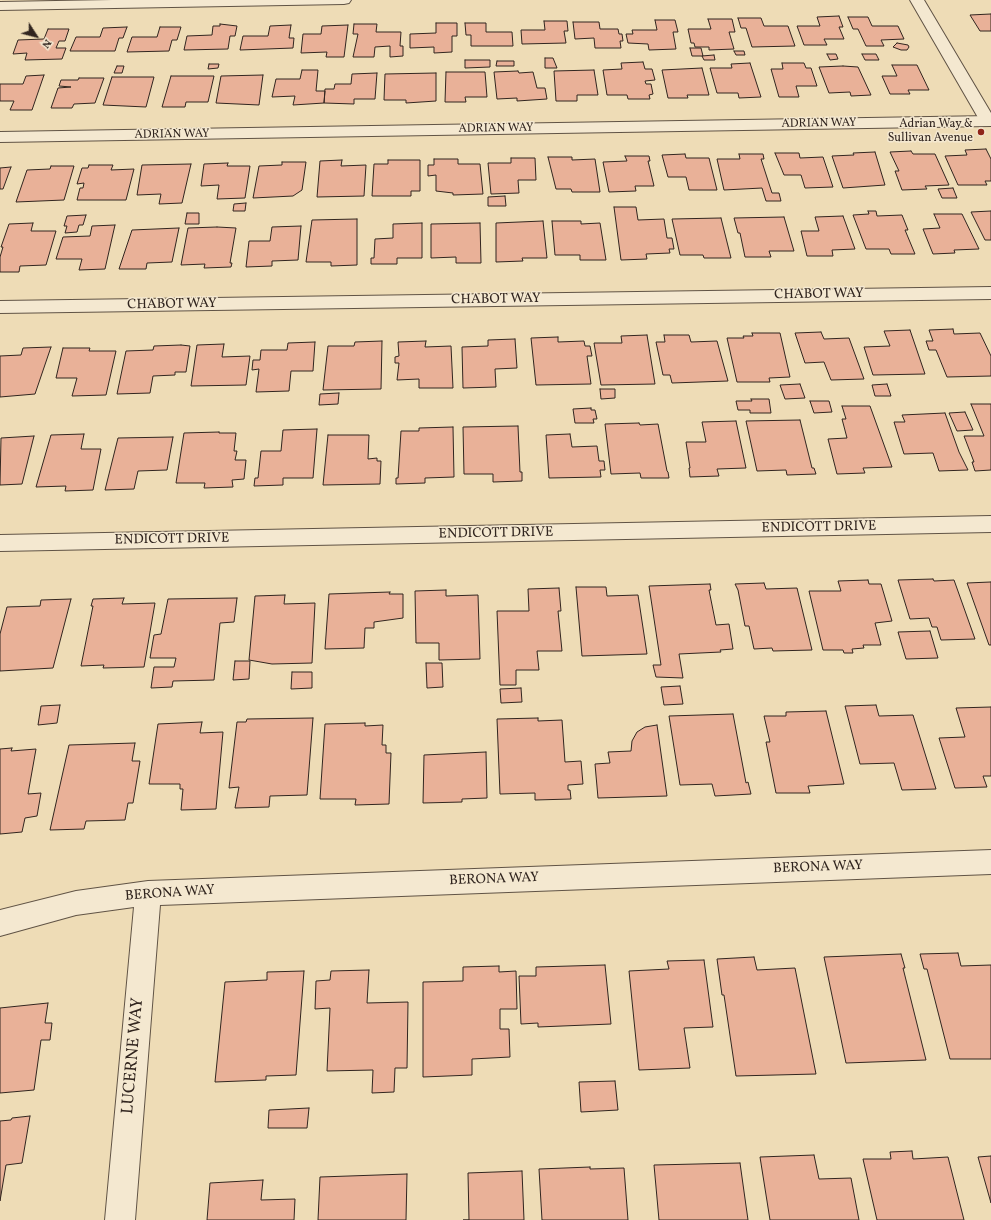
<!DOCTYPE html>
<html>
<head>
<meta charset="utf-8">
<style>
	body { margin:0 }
	#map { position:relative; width:991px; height:1220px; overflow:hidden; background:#eedcb6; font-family:Vollkorn,serif }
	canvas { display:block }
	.north { position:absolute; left:16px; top:16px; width:40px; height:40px; -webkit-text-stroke:3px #f4e8d0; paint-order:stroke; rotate:126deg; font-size:11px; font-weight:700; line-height:16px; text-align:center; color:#31251f }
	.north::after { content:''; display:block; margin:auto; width:14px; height:18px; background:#31251f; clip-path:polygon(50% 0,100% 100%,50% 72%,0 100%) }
</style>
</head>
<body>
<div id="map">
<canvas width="991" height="1220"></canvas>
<div class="north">N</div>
</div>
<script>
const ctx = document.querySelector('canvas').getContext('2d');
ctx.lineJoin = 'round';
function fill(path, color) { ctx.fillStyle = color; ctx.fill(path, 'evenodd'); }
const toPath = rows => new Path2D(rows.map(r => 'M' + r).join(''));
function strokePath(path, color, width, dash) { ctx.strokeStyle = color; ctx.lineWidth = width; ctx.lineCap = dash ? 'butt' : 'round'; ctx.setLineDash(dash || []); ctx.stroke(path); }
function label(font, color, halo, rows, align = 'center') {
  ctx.font = font + ' Vollkorn,serif'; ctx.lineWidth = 3; ctx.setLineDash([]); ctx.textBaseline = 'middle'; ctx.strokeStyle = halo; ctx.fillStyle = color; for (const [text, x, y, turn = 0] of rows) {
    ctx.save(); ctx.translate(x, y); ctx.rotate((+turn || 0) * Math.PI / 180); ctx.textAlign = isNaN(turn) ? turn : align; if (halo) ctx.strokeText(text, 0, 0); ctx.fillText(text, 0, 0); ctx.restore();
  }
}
const building = toPath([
	[991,14,991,31,980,31,970,15,991,14],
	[839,16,843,27,839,27,844,39,824,39,827,45,804,45,797,26,820,26,817,17,839,16],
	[848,17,868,17,872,26,898,26,904,39,881,40,884,46,866,46,858,29,853,29,848,17],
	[738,18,761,18,764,26,788,26,795,46,752,47,746,28,741,28,738,18],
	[708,19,732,19,735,32,729,32,734,49,709,50,709,47,695,47,694,43,691,43,688,29,711,29,708,19],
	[655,20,675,20,678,32,673,32,676,49,649,50,648,44,628,43,626,34,633,34,632,30,657,30,655,20],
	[544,21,567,21,568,31,564,31,566,43,522,44,521,30,545,30,544,21],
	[573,22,599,22,600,29,618,29,619,34,622,34,623,41,620,41,621,48,595,48,594,38,575,39,573,22],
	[436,23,457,23,457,36,452,36,452,52,434,53,434,47,410,48,410,34,436,33,436,23],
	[465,23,486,23,486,32,512,32,513,46,471,46,471,35,466,35,465,23],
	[220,24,237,26,235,36,230,36,228,49,184,50,187,36,212,35,213,26,220,26,220,24],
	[354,24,377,24,376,32,401,32,400,46,403,46,403,56,390,57,390,46,375,47,374,57,353,57,358,34,353,34,354,24],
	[291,25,289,38,294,38,293,48,240,50,243,36,268,36,270,26,291,25],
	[348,25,344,57,326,57,327,52,301,53,303,34,321,34,322,26,348,25],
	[127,27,123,38,119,38,115,51,70,51,76,37,100,37,103,28,127,27],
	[160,27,181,27,177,40,172,40,169,51,127,52,132,37,157,37,160,27],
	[48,29,69,29,65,41,59,41,56,48,66,48,62,59,25,60,27,53,13,54,18,40,44,39,48,29],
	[897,43,908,45,909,47,907,50,901,50,893,47,897,43],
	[690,48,701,48,703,56,692,56,690,48],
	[734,51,744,51,745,55,736,55,734,51],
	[827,54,836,54,838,59,830,60,827,54],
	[862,54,876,54,879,60,865,60,862,54],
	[714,55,715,60,704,60,702,56,714,55],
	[545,58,553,58,557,68,545,68,545,58],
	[465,60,490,60,490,67,465,68,465,60],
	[497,61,514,61,514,66,496,66,497,61],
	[643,62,645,69,652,69,655,80,645,81,646,84,651,84,653,94,649,95,650,99,628,99,627,95,607,95,603,70,622,69,621,63,643,62],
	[750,63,761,97,739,98,738,93,717,93,710,68,732,68,731,64,750,63],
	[782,63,804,63,806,68,811,68,817,86,796,86,799,97,779,97,771,69,783,69,782,63],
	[209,64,219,64,218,68,208,69,209,64],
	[892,65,917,65,929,90,908,90,910,94,890,94,882,76,897,76,892,65],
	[117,66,124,66,122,73,114,73,117,66],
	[843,66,858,67,871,95,851,96,850,92,829,93,819,67,843,66],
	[702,68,709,95,687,95,688,98,668,98,662,70,702,68],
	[302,70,318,70,316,91,325,91,324,103,293,105,295,96,272,97,276,79,300,79,302,70],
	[594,70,598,95,577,95,577,101,556,101,554,71,594,70],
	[518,71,519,73,533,72,537,88,545,88,547,99,517,101,517,98,497,99,494,72,518,71],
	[446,72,485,72,487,97,465,97,466,102,445,102,446,72],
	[377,73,375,99,354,99,354,104,324,103,325,89,334,89,335,84,351,84,352,74,377,73],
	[436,73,436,101,406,103,406,100,384,100,385,74,436,73],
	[44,75,32,110,10,110,14,101,0,101,0,84,23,84,26,76,44,75],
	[263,75,259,105,216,103,221,76,263,75],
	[171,76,214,76,208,102,186,102,185,107,162,107,171,76],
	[112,77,154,77,146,107,103,105,112,77],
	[79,78,104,78,95,103,74,104,72,108,51,108,58,88,71,87,59,86,61,80,78,80,79,78],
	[986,149,991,159,991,181,985,181,987,185,958,185,945,156,967,155,965,150,986,149],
	[911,151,913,154,935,154,949,185,925,186,927,189,902,190,895,171,899,171,890,152,911,151],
	[875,152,885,185,843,188,832,156,854,155,853,153,875,152],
	[775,153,799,153,800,158,823,157,833,187,805,188,801,175,784,175,775,153],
	[685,154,686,158,709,158,717,190,689,190,686,177,668,177,662,155,685,154],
	[739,154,763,154,764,159,761,159,772,193,779,193,781,201,766,201,762,188,724,190,717,159,740,159,739,154],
	[625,156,649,156,650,161,648,161,654,186,635,186,636,191,609,192,603,162,627,161,625,156],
	[548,157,572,157,572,160,595,159,600,192,572,192,571,189,556,189,548,157],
	[511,158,535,158,536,180,518,180,519,193,491,194,488,163,511,163,511,158],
	[434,159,458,159,458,164,480,164,483,194,453,195,453,193,436,191,436,175,428,176,428,165,434,165,434,159],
	[342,160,341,166,366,165,364,196,317,197,320,161,342,160],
	[388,160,420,160,420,191,411,191,411,196,372,196,374,164,388,164,388,160],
	[282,162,306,162,302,190,293,196,253,198,259,166,282,165,282,162],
	[228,163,227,166,250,166,245,198,217,199,219,185,201,186,204,164,228,163],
	[191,164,182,203,159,204,161,194,137,195,142,165,191,164],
	[89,165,113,165,111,170,134,169,126,200,77,200,80,188,83,188,84,183,77,184,82,168,88,168,89,165],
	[51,166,74,166,64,200,16,202,27,170,50,169,51,166],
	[11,167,3,189,0,189,0,168,11,167],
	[953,188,957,198,942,198,938,189,953,188],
	[505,196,506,206,488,206,488,197,505,196],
	[246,203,245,211,233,211,234,204,246,203],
	[614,207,636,207,638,220,664,219,667,238,672,238,674,249,669,249,670,253,646,254,647,259,621,260,614,207],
	[868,211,876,211,877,216,902,215,908,230,905,230,915,254,891,254,889,249,866,249,853,215,869,214,868,211],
	[991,211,991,240,985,240,971,212,991,211],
	[187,213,199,213,199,224,185,224,187,213],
	[934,214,962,214,979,249,954,250,955,253,933,254,923,229,940,228,934,214],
	[86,215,83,225,79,225,77,232,65,233,67,226,64,226,67,216,86,215],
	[843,216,855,249,832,250,833,256,807,256,801,231,819,231,815,217,843,216],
	[784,217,794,251,769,251,771,257,745,257,740,233,738,233,734,218,784,217],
	[721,218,731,258,704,258,703,255,680,255,672,219,721,218],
	[357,219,357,265,331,266,331,262,306,262,312,220,357,219],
	[543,221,547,258,522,258,523,261,496,262,496,223,543,221],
	[552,221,581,221,581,224,600,223,606,260,580,260,580,255,555,255,552,221],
	[33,223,31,231,56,231,46,265,20,266,19,272,0,272,0,257,3,247,1,247,9,224,33,223],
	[422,223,422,258,397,258,397,264,371,264,371,258,374,258,375,239,393,238,393,224,422,223],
	[480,223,481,263,456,263,456,257,431,258,431,224,480,223],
	[115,225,105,269,79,270,82,259,56,259,63,237,90,236,92,226,115,225],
	[301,226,298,260,272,261,272,266,246,267,249,241,270,241,272,227,301,226],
	[217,227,236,228,230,263,232,263,231,267,204,268,205,264,181,265,188,228,217,227],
	[179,228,172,262,147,263,146,269,119,269,132,230,179,228],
	[953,329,954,334,980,333,991,356,991,376,947,377,936,350,929,350,926,341,933,341,929,330,953,329],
	[910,330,925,374,873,375,864,347,890,346,884,331,910,330],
	[821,332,824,339,849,338,864,379,831,380,824,362,805,363,795,333,821,332],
	[752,333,780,333,790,377,769,378,770,382,737,382,727,338,744,338,743,336,753,336,752,333],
	[647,335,655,384,601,385,594,343,622,343,621,336,647,335],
	[664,335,689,335,691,342,717,341,728,381,672,383,670,375,663,375,656,342,665,342,664,335],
	[558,337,558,342,584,341,585,346,590,346,592,356,587,356,591,384,536,385,531,338,558,337],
	[515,339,517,368,495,369,496,387,463,388,462,347,488,346,488,340,515,339],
	[382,341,381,389,323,390,328,346,354,346,355,342,382,341],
	[426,341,425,347,451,346,453,388,419,388,419,379,397,380,399,363,395,363,395,357,399,356,398,342,426,341],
	[315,342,313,371,291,371,289,391,256,392,259,369,252,370,253,360,260,360,261,350,287,350,288,343,315,342],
	[224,344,222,357,250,356,246,385,191,386,197,345,224,344],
	[181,345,190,346,186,372,175,372,175,375,153,376,150,393,117,394,126,351,153,350,154,346,181,345],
	[51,347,35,394,0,397,0,356,21,355,23,348,51,347],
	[63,348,90,348,89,351,116,351,106,395,72,396,77,378,56,378,63,348],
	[800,384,805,398,785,399,780,385,800,384],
	[887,384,891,396,875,396,872,385,887,384],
	[600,389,615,389,615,398,601,399,600,389],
	[339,393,338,404,319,405,320,394,339,393],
	[751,399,769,399,771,413,750,413,750,410,738,410,736,401,752,401,751,399],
	[810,401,829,401,832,412,814,413,810,401],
	[971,404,991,404,991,470,975,471,972,462,974,462,964,436,984,436,971,404],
	[842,406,870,406,892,467,863,468,865,473,837,474,828,439,847,438,842,419,846,419,842,406],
	[591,408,591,410,595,410,597,419,593,419,594,423,575,423,573,409,591,408],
	[965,412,973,430,957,431,949,413,965,412],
	[945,413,959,452,968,470,939,471,933,453,904,454,894,422,905,422,902,415,945,413],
	[800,420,812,468,814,468,816,474,787,475,786,470,757,471,746,421,800,420],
	[736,421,746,468,717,469,719,476,690,477,689,468,690,468,686,442,706,442,702,422,736,421],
	[639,423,640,425,658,424,667,471,668,472,669,478,641,478,640,473,611,474,605,424,639,423],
	[518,426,520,472,522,472,522,481,493,482,493,474,464,474,463,427,518,426],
	[453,427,454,477,425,478,425,483,396,484,396,478,398,478,401,431,419,431,419,428,453,427],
	[317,429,313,478,283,478,283,485,254,486,255,478,258,478,261,451,281,451,283,430,317,429],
	[219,432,219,433,236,433,234,451,237,451,235,460,246,460,244,479,232,480,233,487,204,488,205,483,176,483,184,433,219,432],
	[84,434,81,449,101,449,93,490,65,491,66,486,36,487,51,435,84,434],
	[570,434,572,447,597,446,599,461,604,461,605,470,600,470,601,477,549,478,546,435,570,434],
	[328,435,369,435,368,459,377,458,377,461,381,461,380,484,323,485,328,435],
	[34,436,22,484,0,485,1,438,34,436],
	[173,437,167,470,138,471,134,489,105,490,118,438,173,437],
	[933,579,934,581,954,580,975,639,941,640,937,627,932,627,929,618,910,619,898,580,933,579],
	[868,580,869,584,881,584,892,621,875,623,881,645,863,645,864,648,852,649,853,653,844,653,843,650,823,650,809,591,841,591,838,581,868,580],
	[991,582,991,645,989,645,967,583,991,582],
	[764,583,766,589,797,588,812,650,773,651,772,648,754,649,749,626,745,626,738,590,735,584,764,583],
	[710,584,711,590,709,590,716,625,729,624,733,649,720,650,721,652,679,654,683,678,656,677,653,665,661,665,649,586,710,584],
	[576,587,606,587,607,596,638,595,647,654,582,656,576,587],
	[559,588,561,611,558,611,562,651,537,651,539,670,516,670,516,685,500,685,497,611,529,611,528,589,559,588],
	[446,590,446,596,478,595,480,659,439,660,439,643,416,643,415,591,446,590],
	[390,592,389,594,403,594,403,618,374,622,374,628,365,628,364,648,325,649,329,594,390,592],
	[285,595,284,604,315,603,312,663,272,664,249,660,255,596,285,595],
	[124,598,122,604,155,603,144,667,103,668,104,665,81,666,93,606,91,606,93,599,124,598],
	[237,598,234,622,220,623,214,680,173,681,172,687,151,688,154,667,174,667,176,658,150,658,154,635,161,634,168,599,237,598],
	[71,599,53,668,0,671,0,634,7,607,40,606,41,600,71,599],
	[930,631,938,658,906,659,898,632,930,631],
	[235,661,250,661,249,679,233,680,235,661],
	[426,663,442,663,443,687,427,688,426,663],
	[292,672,312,672,312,688,291,689,292,672],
	[680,686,683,704,664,705,661,687,680,686],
	[521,688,522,702,501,703,500,689,521,688],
	[60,705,57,723,38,725,41,706,60,705],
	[876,705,879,716,913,715,936,789,902,790,894,763,860,764,845,706,876,705],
	[991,707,991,776,983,776,987,787,955,788,939,738,965,737,956,708,991,707],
	[826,711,844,784,808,786,810,793,776,793,766,742,770,742,764,716,786,716,786,712,826,711],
	[733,714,746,783,748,782,751,794,715,796,712,784,680,785,669,716,733,714],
	[313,718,307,795,270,796,269,807,235,808,239,787,229,788,237,722,246,722,247,719,313,718],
	[538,718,538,721,562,720,565,762,581,761,583,784,568,785,568,790,570,790,571,799,535,800,535,793,500,794,497,719,538,718],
	[202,722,200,733,223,732,216,809,181,810,183,789,180,789,180,784,149,784,158,724,202,722],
	[365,723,365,726,383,725,382,745,386,745,386,753,391,753,389,804,355,805,356,799,320,799,325,724,365,723],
	[657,725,667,796,598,798,595,764,610,763,608,752,631,751,632,741,637,732,645,727,657,725],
	[135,743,132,761,140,761,133,803,128,803,125,820,86,821,84,829,50,830,69,745,135,743],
	[12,748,11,751,36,749,28,794,41,793,37,816,25,818,22,832,0,834,0,749,12,748],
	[486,752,487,798,462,799,462,802,423,803,424,755,486,752],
	[958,953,961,966,991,965,991,1059,950,1059,927,969,924,969,920,954,958,953],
	[901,954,905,968,903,968,926,1060,846,1063,824,957,901,954],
	[754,957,757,970,795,968,816,1074,736,1076,724,995,722,995,717,959,754,957],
	[704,960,713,1027,684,1028,690,1068,639,1070,629,971,669,969,667,961,704,960],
	[605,965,611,1024,538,1027,538,1023,521,1024,519,976,536,976,536,967,605,965],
	[499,966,499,972,516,971,517,1009,500,1009,500,1029,509,1029,510,1057,472,1059,472,1075,423,1077,423,982,463,981,463,967,499,966],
	[369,970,367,1003,408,1002,407,1068,395,1068,394,1092,372,1093,373,1070,327,1071,330,1008,315,1009,316,981,330,980,331,971,369,970],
	[304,971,296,1075,266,1076,266,1080,215,1082,225,982,267,980,267,972,304,971],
	[48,1003,45,1023,52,1023,50,1040,41,1040,34,1090,0,1093,0,1008,48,1003],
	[615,1081,618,1110,581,1112,579,1082,615,1081],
	[309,1108,307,1128,268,1128,269,1110,309,1108],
	[30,1116,22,1163,6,1165,0,1201,0,1121,11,1120,12,1118,30,1116],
	[912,1151,913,1159,948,1157,964,1220,877,1220,863,1159,891,1159,890,1152,912,1151],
	[814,1155,819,1179,851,1178,859,1220,770,1220,760,1157,814,1155],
	[991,1156,991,1203,978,1157,991,1156],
	[740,1163,748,1220,659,1220,654,1165,740,1163],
	[590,1167,590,1169,624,1168,628,1220,542,1220,539,1169,590,1167],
	[522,1171,524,1220,463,1220,469,1220,468,1173,522,1171],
	[407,1174,406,1220,318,1220,320,1177,407,1174],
	[263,1180,261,1200,295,1199,294,1220,207,1220,210,1183,263,1180]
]);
fill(building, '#e9b198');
strokePath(building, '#31251f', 1);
const minor = toPath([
	[910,0,924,0,991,113,991,125,983,124,980,121,910,0],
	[991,287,991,299,0,313,0,301,991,287],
	[991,516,991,532,0,551,0,535,991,516],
	[991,850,991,874,160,905,135,1220,105,1220,134,907,76,915,0,936,0,910,76,891,148,881,991,850]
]);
const tertiary = toPath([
	[112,0,351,0,349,3,344,4,0,10,0,2,112,0],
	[991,116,991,126,0,142,0,132,991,116]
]);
strokePath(minor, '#605345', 2);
strokePath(tertiary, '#605345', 2);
fill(minor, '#f4e8d0');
fill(tertiary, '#f4e8d0');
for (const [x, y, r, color] of [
	[981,132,4,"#8f2418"]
]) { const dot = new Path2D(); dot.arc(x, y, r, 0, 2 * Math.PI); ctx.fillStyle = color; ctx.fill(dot); strokePath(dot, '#f4e8d0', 1.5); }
label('12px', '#31251f', '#f4e8d0', [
	["ADRIAN WAY",819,124,-1],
	["ADRIAN WAY",496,129,-1],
	["ADRIAN WAY",172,135,-1]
]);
label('12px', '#31251f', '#f4e8d0', [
	["Adrian Way &",973,125],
	["Sullivan Avenue",973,139]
], 'right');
label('14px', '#31251f', '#f4e8d0', [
	["CHABOT WAY",819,295,-1],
	["CHABOT WAY",496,300,-1],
	["CHABOT WAY",172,305,-1],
	["ENDICOTT DRIVE",819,528,-1],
	["ENDICOTT DRIVE",496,534,-1],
	["ENDICOTT DRIVE",172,540,-1],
	["BERONA WAY",818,868,-2],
	["BERONA WAY",494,880,-2],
	["BERONA WAY",170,894,-4]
]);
label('17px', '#31251f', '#f4e8d0', [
	["LUCERNE WAY",134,1056,-85]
]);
</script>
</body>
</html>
